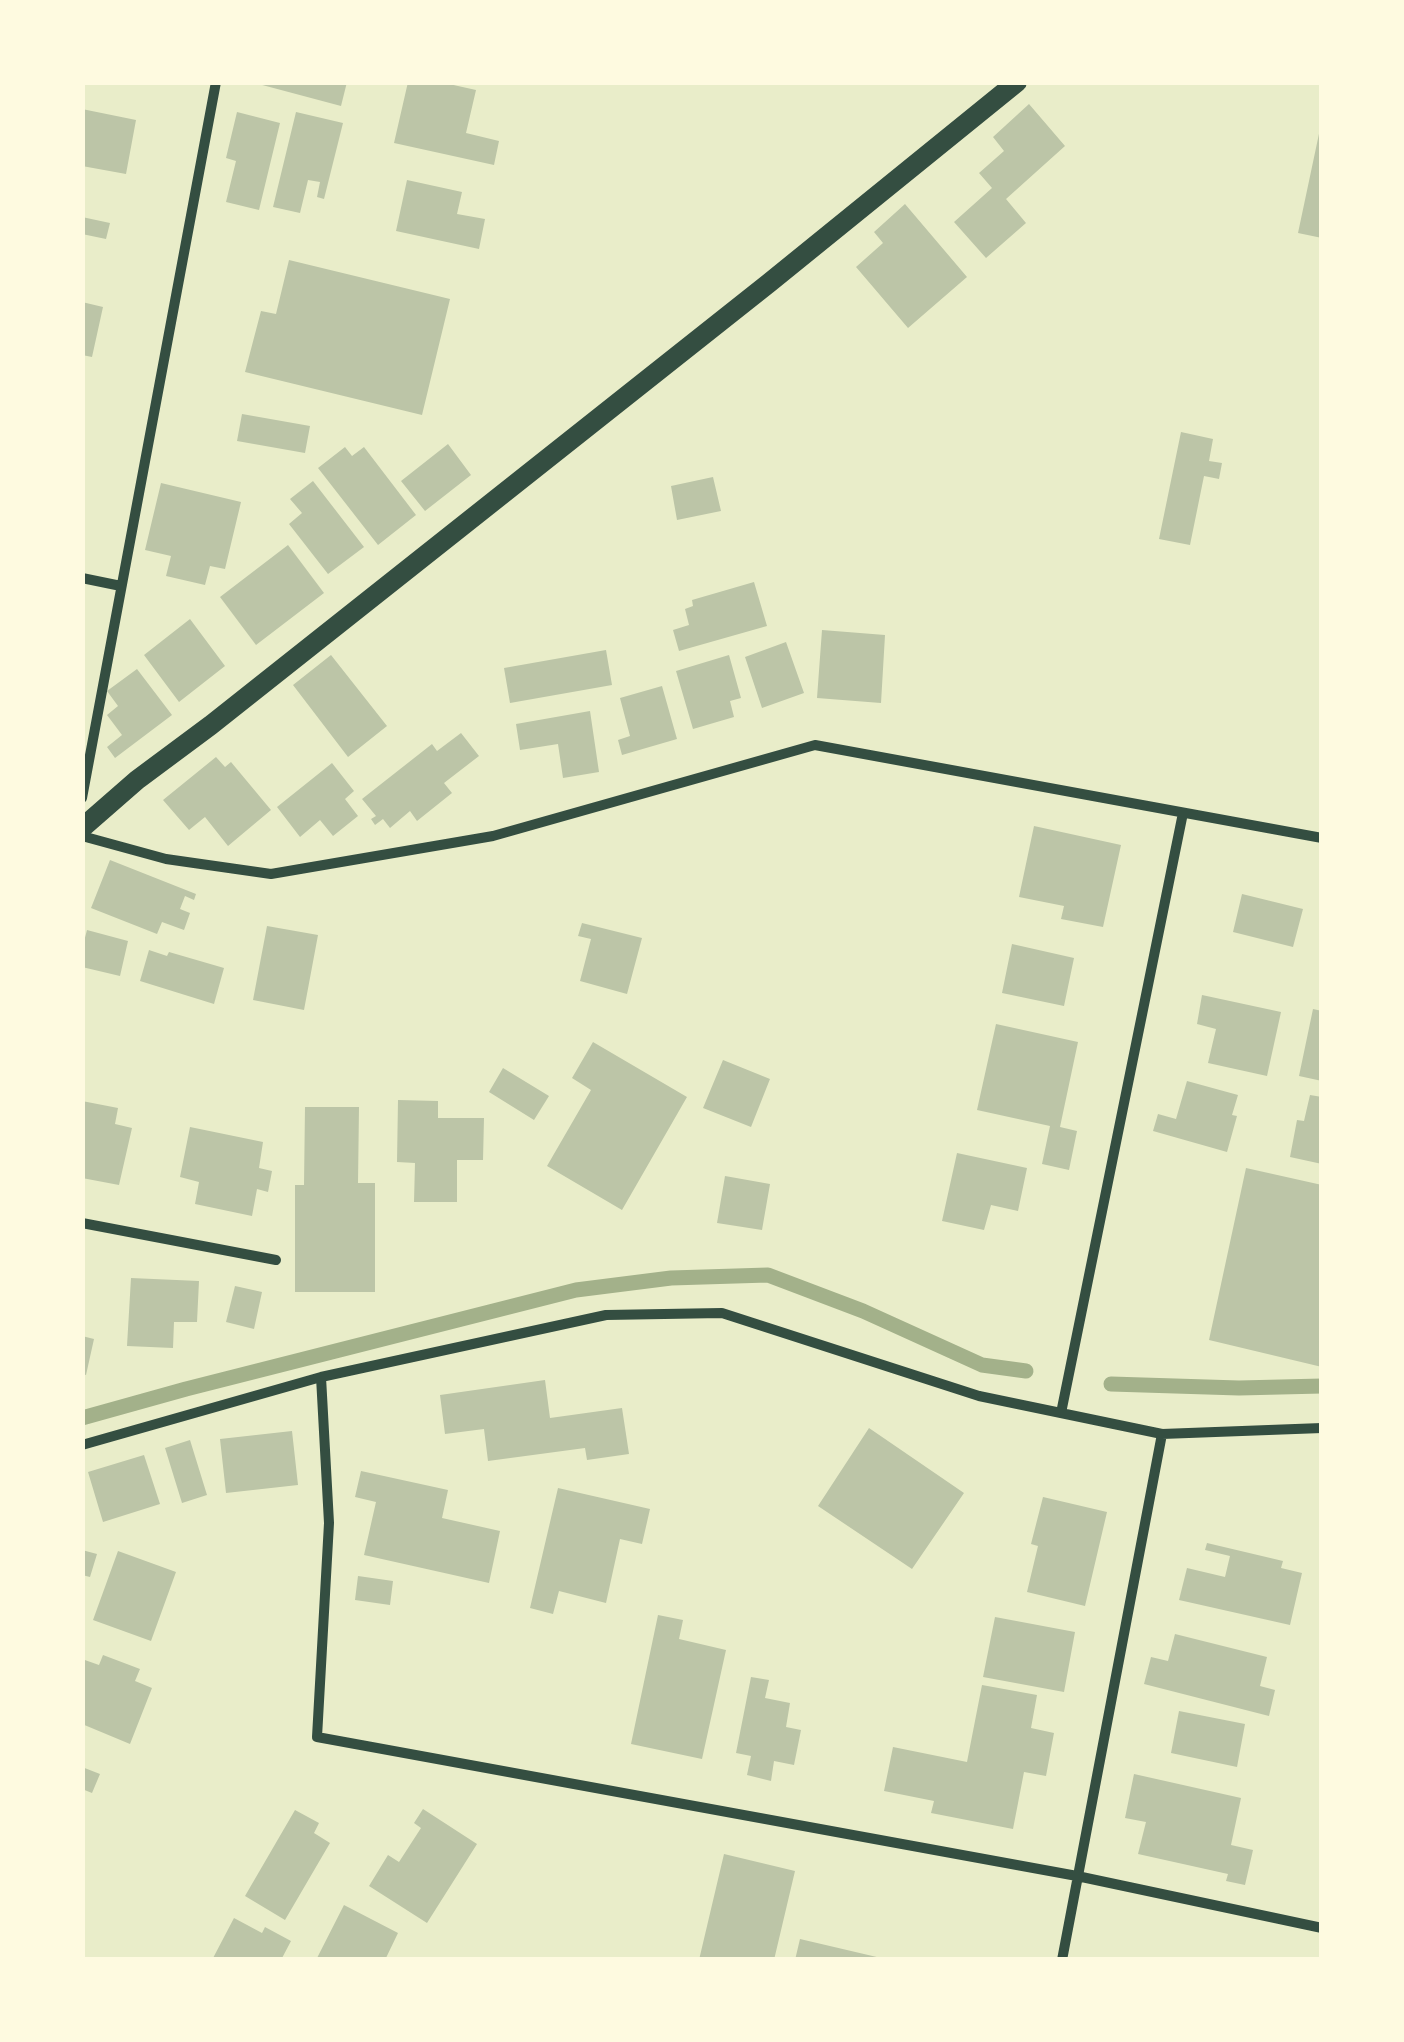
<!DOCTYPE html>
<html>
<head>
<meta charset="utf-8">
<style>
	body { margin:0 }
	#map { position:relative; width:1404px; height:2042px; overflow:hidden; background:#e9edc9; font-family:"IBM Plex Serif",serif }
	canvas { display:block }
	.frame { position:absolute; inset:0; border:85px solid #fefae0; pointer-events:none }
</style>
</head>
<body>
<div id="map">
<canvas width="1404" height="2042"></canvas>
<div class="frame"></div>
</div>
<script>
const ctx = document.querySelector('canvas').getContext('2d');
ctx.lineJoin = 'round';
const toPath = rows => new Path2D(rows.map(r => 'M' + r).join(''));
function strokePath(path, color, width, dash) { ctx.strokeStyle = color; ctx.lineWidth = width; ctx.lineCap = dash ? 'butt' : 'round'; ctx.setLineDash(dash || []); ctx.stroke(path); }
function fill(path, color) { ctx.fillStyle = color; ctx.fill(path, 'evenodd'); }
strokePath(toPath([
	[1111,1384,1239,1388,1322,1386],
	[82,1418,186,1389,576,1290,671,1278,768,1275,863,1311,982,1365,1026,1371]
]), '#a3b18a', 15);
fill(toPath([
	[251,82,347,82,341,106],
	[408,82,440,82,476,90,466,133,499,141,494,165,394,143],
	[1029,104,1065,146,1006,199,1026,223,986,258,954,222,992,188,979,173,1004,151,993,137],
	[82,109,136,120,126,174,82,166],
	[237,112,280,123,259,210,226,202,236,161,226,158],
	[296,112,343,123,324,199,317,197,320,182,308,180,300,213,273,207],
	[1320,129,1322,129,1322,238,1298,233],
	[407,180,462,192,457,214,485,219,479,249,396,231],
	[905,204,967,277,908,328,856,267,883,243,874,232],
	[82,217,110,223,106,239,82,234],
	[289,260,450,299,422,415,245,372,261,311,276,314],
	[82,302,103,307,92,357,82,355],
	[242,414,310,426,305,453,237,441],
	[1181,432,1213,439,1209,461,1222,463,1219,479,1204,476,1190,545,1159,539],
	[448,444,471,475,425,511,401,481],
	[345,447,352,456,364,447,416,515,378,545,318,468],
	[713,477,721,511,677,520,671,486],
	[313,481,364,547,328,574,289,524,302,513,290,499],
	[161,483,241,502,225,569,210,566,205,585,166,576,171,556,145,550],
	[288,545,324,593,256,645,220,597],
	[754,582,767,626,679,651,673,630,689,625,685,609,693,606,692,600],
	[190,619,225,666,179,702,144,655],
	[822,630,885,635,881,703,817,698],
	[786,642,804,693,762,708,745,657],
	[606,650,612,685,510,703,504,668],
	[331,655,387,726,348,757,293,685],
	[729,655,741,698,730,701,734,717,693,729,676,671],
	[137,669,172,715,115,758,107,747,122,735,107,715,118,706,107,691],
	[662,686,677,739,622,755,618,740,630,736,620,698],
	[590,711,599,772,563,778,558,744,520,750,516,724],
	[461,733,479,756,444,783,452,793,417,821,410,811,390,828,383,819,375,825,371,819,376,816,362,799,432,744,437,751],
	[216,757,225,767,231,762,271,810,228,846,205,817,189,830,163,800],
	[332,763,354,791,345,799,358,816,333,836,320,820,300,837,277,807],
	[1034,826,1121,845,1103,927,1061,919,1064,906,1019,897],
	[110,860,196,894,194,900,185,896,180,909,190,913,184,930,162,922,157,934,91,908],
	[1242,894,1303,909,1293,947,1233,932],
	[582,923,642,938,627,994,580,981,591,939,578,936],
	[267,926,318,935,304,1010,253,1000],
	[87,930,128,941,120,976,82,967,82,949],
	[1012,944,1074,958,1064,1006,1002,993],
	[149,950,167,956,169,952,224,968,214,1004,140,981],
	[1202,995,1281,1012,1267,1076,1208,1063,1216,1029,1197,1024],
	[1313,1009,1322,1011,1322,1081,1299,1076],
	[996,1024,1078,1042,1060,1127,1077,1131,1069,1170,1042,1164,1050,1126,977,1110],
	[593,1042,687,1097,622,1210,547,1166,591,1090,572,1078],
	[723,1060,770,1079,751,1127,703,1108],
	[503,1068,549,1096,534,1120,489,1092],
	[1187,1081,1238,1095,1232,1115,1237,1116,1227,1152,1153,1131,1158,1114,1176,1119],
	[1310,1095,1322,1097,1322,1164,1290,1157,1297,1120,1304,1121],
	[398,1100,438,1101,438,1118,484,1118,483,1160,457,1160,457,1202,414,1202,415,1163,397,1162],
	[82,1101,118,1108,115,1124,132,1128,119,1185,82,1178],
	[305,1107,359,1107,358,1183,375,1183,375,1292,295,1292,295,1185,304,1185],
	[190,1127,263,1142,259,1168,272,1171,268,1192,257,1189,252,1216,195,1204,199,1182,180,1177],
	[957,1153,1027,1168,1018,1211,991,1205,984,1230,942,1221],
	[1246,1168,1322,1185,1322,1367,1209,1340],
	[725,1176,770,1184,762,1230,717,1223],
	[131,1278,199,1281,197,1322,174,1322,173,1348,127,1346],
	[235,1286,262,1292,254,1329,226,1322],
	[82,1336,94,1339,86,1375,82,1374],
	[545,1380,550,1418,622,1408,629,1454,587,1460,585,1448,488,1461,484,1429,445,1434,440,1395],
	[869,1428,964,1493,912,1569,818,1506],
	[292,1431,298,1485,226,1493,220,1439],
	[190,1440,207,1495,182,1503,165,1448],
	[144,1455,160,1504,103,1522,88,1472],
	[361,1471,448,1490,442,1518,500,1531,489,1583,364,1555,376,1502,355,1497],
	[558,1488,650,1509,642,1544,620,1539,606,1603,559,1591,553,1614,530,1608],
	[1043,1497,1107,1512,1085,1606,1027,1592,1038,1546,1031,1544],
	[1207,1543,1283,1561,1281,1568,1302,1573,1290,1625,1179,1600,1187,1568,1225,1577,1230,1556,1205,1550],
	[82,1550,97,1554,90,1577,82,1575],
	[118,1551,176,1572,151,1641,93,1620],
	[358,1576,393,1581,390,1605,355,1600],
	[658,1615,683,1620,679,1639,726,1650,702,1759,631,1744],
	[995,1617,1075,1632,1064,1692,983,1677],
	[1175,1634,1267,1657,1260,1686,1275,1690,1269,1716,1144,1684,1151,1657,1168,1661],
	[103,1655,140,1669,135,1681,152,1688,130,1744,82,1724,82,1659,99,1665],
	[751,1677,769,1680,765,1698,790,1703,786,1727,801,1730,794,1765,774,1761,771,1781,747,1775,751,1756,736,1753],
	[982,1685,1037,1695,1031,1728,1054,1733,1046,1776,1024,1772,1013,1829,931,1813,934,1801,884,1791,893,1747,967,1762],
	[1179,1711,1245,1724,1237,1767,1171,1753],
	[82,1767,100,1774,92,1793,82,1789],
	[1134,1774,1241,1798,1231,1845,1253,1850,1245,1885,1226,1881,1228,1874,1138,1854,1146,1822,1125,1818],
	[423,1809,477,1844,427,1923,369,1886,388,1855,399,1862,421,1828,414,1823],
	[295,1810,319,1823,314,1833,330,1843,285,1920,245,1896],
	[724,1854,795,1871,774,1960,699,1960],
	[344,1905,398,1933,385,1960,316,1960],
	[234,1918,262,1933,265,1927,291,1941,281,1960,212,1960],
	[800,1939,881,1958,881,1960,795,1960]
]), '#bcc5a7');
strokePath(toPath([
	[82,578,121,586],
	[82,798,216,82],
	[82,836,166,859,271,874,493,836,815,745,1322,838],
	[82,1223,276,1260],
	[321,1377,329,1523,317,1737,1077,1876,1322,1928],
	[1061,1413,1183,813],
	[82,1445,321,1377,606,1315,722,1313,979,1396,1162,1434,1322,1428],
	[1062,1960,1162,1434]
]), '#344e41', 10);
strokePath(toPath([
	[82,828,137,780,211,725,769,283,1017,82]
]), '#344e41', 20);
</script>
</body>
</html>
